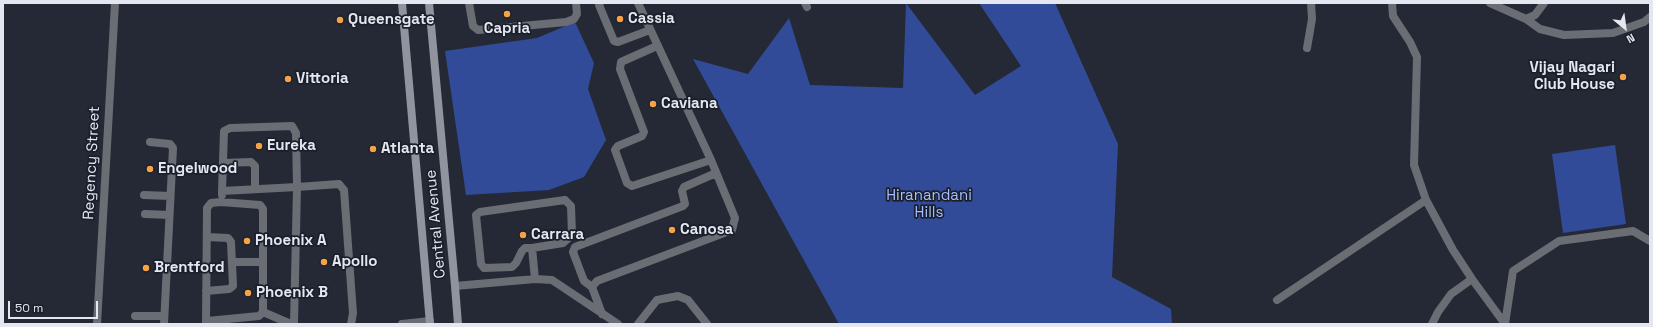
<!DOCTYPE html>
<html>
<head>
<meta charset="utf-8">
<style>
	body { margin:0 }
	#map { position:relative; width:1653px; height:327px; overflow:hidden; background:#242935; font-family:"Space Grotesk",sans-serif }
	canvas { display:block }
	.frame { position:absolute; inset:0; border:4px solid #e4e7ef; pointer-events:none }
	.north { position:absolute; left:1605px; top:8px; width:40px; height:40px; -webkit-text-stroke:3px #1a1f2b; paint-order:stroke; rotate:151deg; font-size:11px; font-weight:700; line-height:16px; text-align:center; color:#e4e7ef }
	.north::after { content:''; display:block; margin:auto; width:14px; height:18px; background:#e4e7ef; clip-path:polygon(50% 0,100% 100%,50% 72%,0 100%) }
	.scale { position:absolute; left:8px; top:301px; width:90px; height:18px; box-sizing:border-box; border:2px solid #e4e7ef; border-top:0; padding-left:5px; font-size:12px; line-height:14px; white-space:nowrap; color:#e4e7ef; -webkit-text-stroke:3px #1a1f2b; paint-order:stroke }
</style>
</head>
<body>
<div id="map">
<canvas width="1653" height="327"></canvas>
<div class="frame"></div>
<div class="north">N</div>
<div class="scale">50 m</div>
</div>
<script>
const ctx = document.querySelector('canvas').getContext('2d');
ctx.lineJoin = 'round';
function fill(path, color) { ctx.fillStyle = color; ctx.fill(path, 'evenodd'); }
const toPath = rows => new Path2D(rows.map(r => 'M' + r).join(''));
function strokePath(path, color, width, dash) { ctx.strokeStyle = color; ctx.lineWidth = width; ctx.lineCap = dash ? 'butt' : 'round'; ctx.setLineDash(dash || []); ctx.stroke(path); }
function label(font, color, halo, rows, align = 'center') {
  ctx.font = font + ' "Space Grotesk",sans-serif'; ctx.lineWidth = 3.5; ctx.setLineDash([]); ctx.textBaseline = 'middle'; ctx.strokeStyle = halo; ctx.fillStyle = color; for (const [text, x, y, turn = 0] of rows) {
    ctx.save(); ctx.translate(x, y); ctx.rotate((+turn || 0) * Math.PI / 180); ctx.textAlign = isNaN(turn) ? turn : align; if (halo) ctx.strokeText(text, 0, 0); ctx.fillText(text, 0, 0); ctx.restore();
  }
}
fill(toPath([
	[906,3,975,95,1021,66,979,3,1055,3,1118,144,1112,277,1171,309,1172,324,839,324,693,59,748,74,789,18,810,85,903,88],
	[575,22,594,63,588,89,606,140,584,177,549,190,466,195,445,51,537,38],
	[1615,145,1626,224,1563,233,1552,154]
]), '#324b98');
strokePath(toPath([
	[469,3,473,26,478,30,566,22,574,19,577,14,576,3],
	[600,3,599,5,614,41,618,42,650,30],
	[805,3,807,7],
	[1392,3,1393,16,1410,42,1417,57,1414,165,1426,200,1453,250,1472,279,1505,324],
	[1490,3,1526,19,1535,15,1544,3],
	[1526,19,1540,29,1564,35,1613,33,1644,22,1650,17],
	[657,46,621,62,620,69,644,132,642,136,618,146,615,150,627,183,632,186,711,160],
	[1307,48,1312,19,1311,3],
	[150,142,170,144,173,148,164,324],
	[223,163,251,162,255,166,255,189],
	[222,191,224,131,230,128,292,126,296,133,297,187,294,324],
	[144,195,170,196],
	[222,195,222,191,297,187,339,184,344,190,353,313,351,324],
	[145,214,169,215],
	[532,248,525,248,522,251,516,263,512,267,484,268,481,264,476,215,480,212,565,200,571,206,572,235,563,243,532,248,535,279],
	[232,262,263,262],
	[455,286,535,279,552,280,618,324],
	[592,287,584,281,573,252,575,247,683,206,685,204,682,191,684,187,716,173],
	[206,291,229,289,233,286,231,242,228,238,207,237],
	[1277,300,1426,200],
	[263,312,291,324],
	[602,314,592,287,597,281,732,230,735,218,711,160,638,3],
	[135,316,164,316],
	[97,324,115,3],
	[206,324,207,208,211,203,221,202,260,205,263,209,263,312,259,316,207,321],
	[402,324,430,321],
	[638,324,657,300,678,296,688,300,707,324],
	[1432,324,1438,312,1451,294,1472,279],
	[1505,324,1513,271,1559,241,1633,231,1650,241]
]), '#6a6d74', 8);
strokePath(toPath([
	[402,3,430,324],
	[429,3,455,286,458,324]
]), '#8f949e', 8);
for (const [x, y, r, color] of [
	[507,14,4,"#f6a246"],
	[620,19,4,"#f6a246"],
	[340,20,4,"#f6a246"],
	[1623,77,4,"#f6a246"],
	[288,79,4,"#f6a246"],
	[653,104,4,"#f6a246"],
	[259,146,4,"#f6a246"],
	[373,149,4,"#f6a246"],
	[150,169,4,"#f6a246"],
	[672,230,4,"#f6a246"],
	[523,235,4,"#f6a246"],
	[247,241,4,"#f6a246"],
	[324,262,4,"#f6a246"],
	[146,268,4,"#f6a246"],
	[248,293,4,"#f6a246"]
]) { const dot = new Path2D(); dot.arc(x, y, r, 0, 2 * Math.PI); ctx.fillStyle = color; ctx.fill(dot); strokePath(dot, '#1a1f2b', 1.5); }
label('bold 15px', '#e4e7ef', '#1a1f2b', [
	["Cassia",628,19],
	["Queensgate",348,20],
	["Capria",507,29,"center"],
	["Vijay Nagari",1615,68,"right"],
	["Club House",1615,85,"right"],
	["Vittoria",296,79],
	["Caviana",661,104],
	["Eureka",267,146],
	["Atlanta",381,149],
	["Engelwood",158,169],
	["Canosa",680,230],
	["Carrara",531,235],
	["Phoenix A",255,241],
	["Apollo",332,262],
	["Brentford",154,268],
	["Phoenix B",256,293]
], 'left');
label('15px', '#e4e7ef', '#1a1f2b', [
	["Regency Street",92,163,-87],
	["Central Avenue",436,224,-95]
]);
label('15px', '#a5beff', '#1a1f2b', [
	["Hiranandani",929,196],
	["Hills",929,213]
]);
</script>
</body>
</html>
